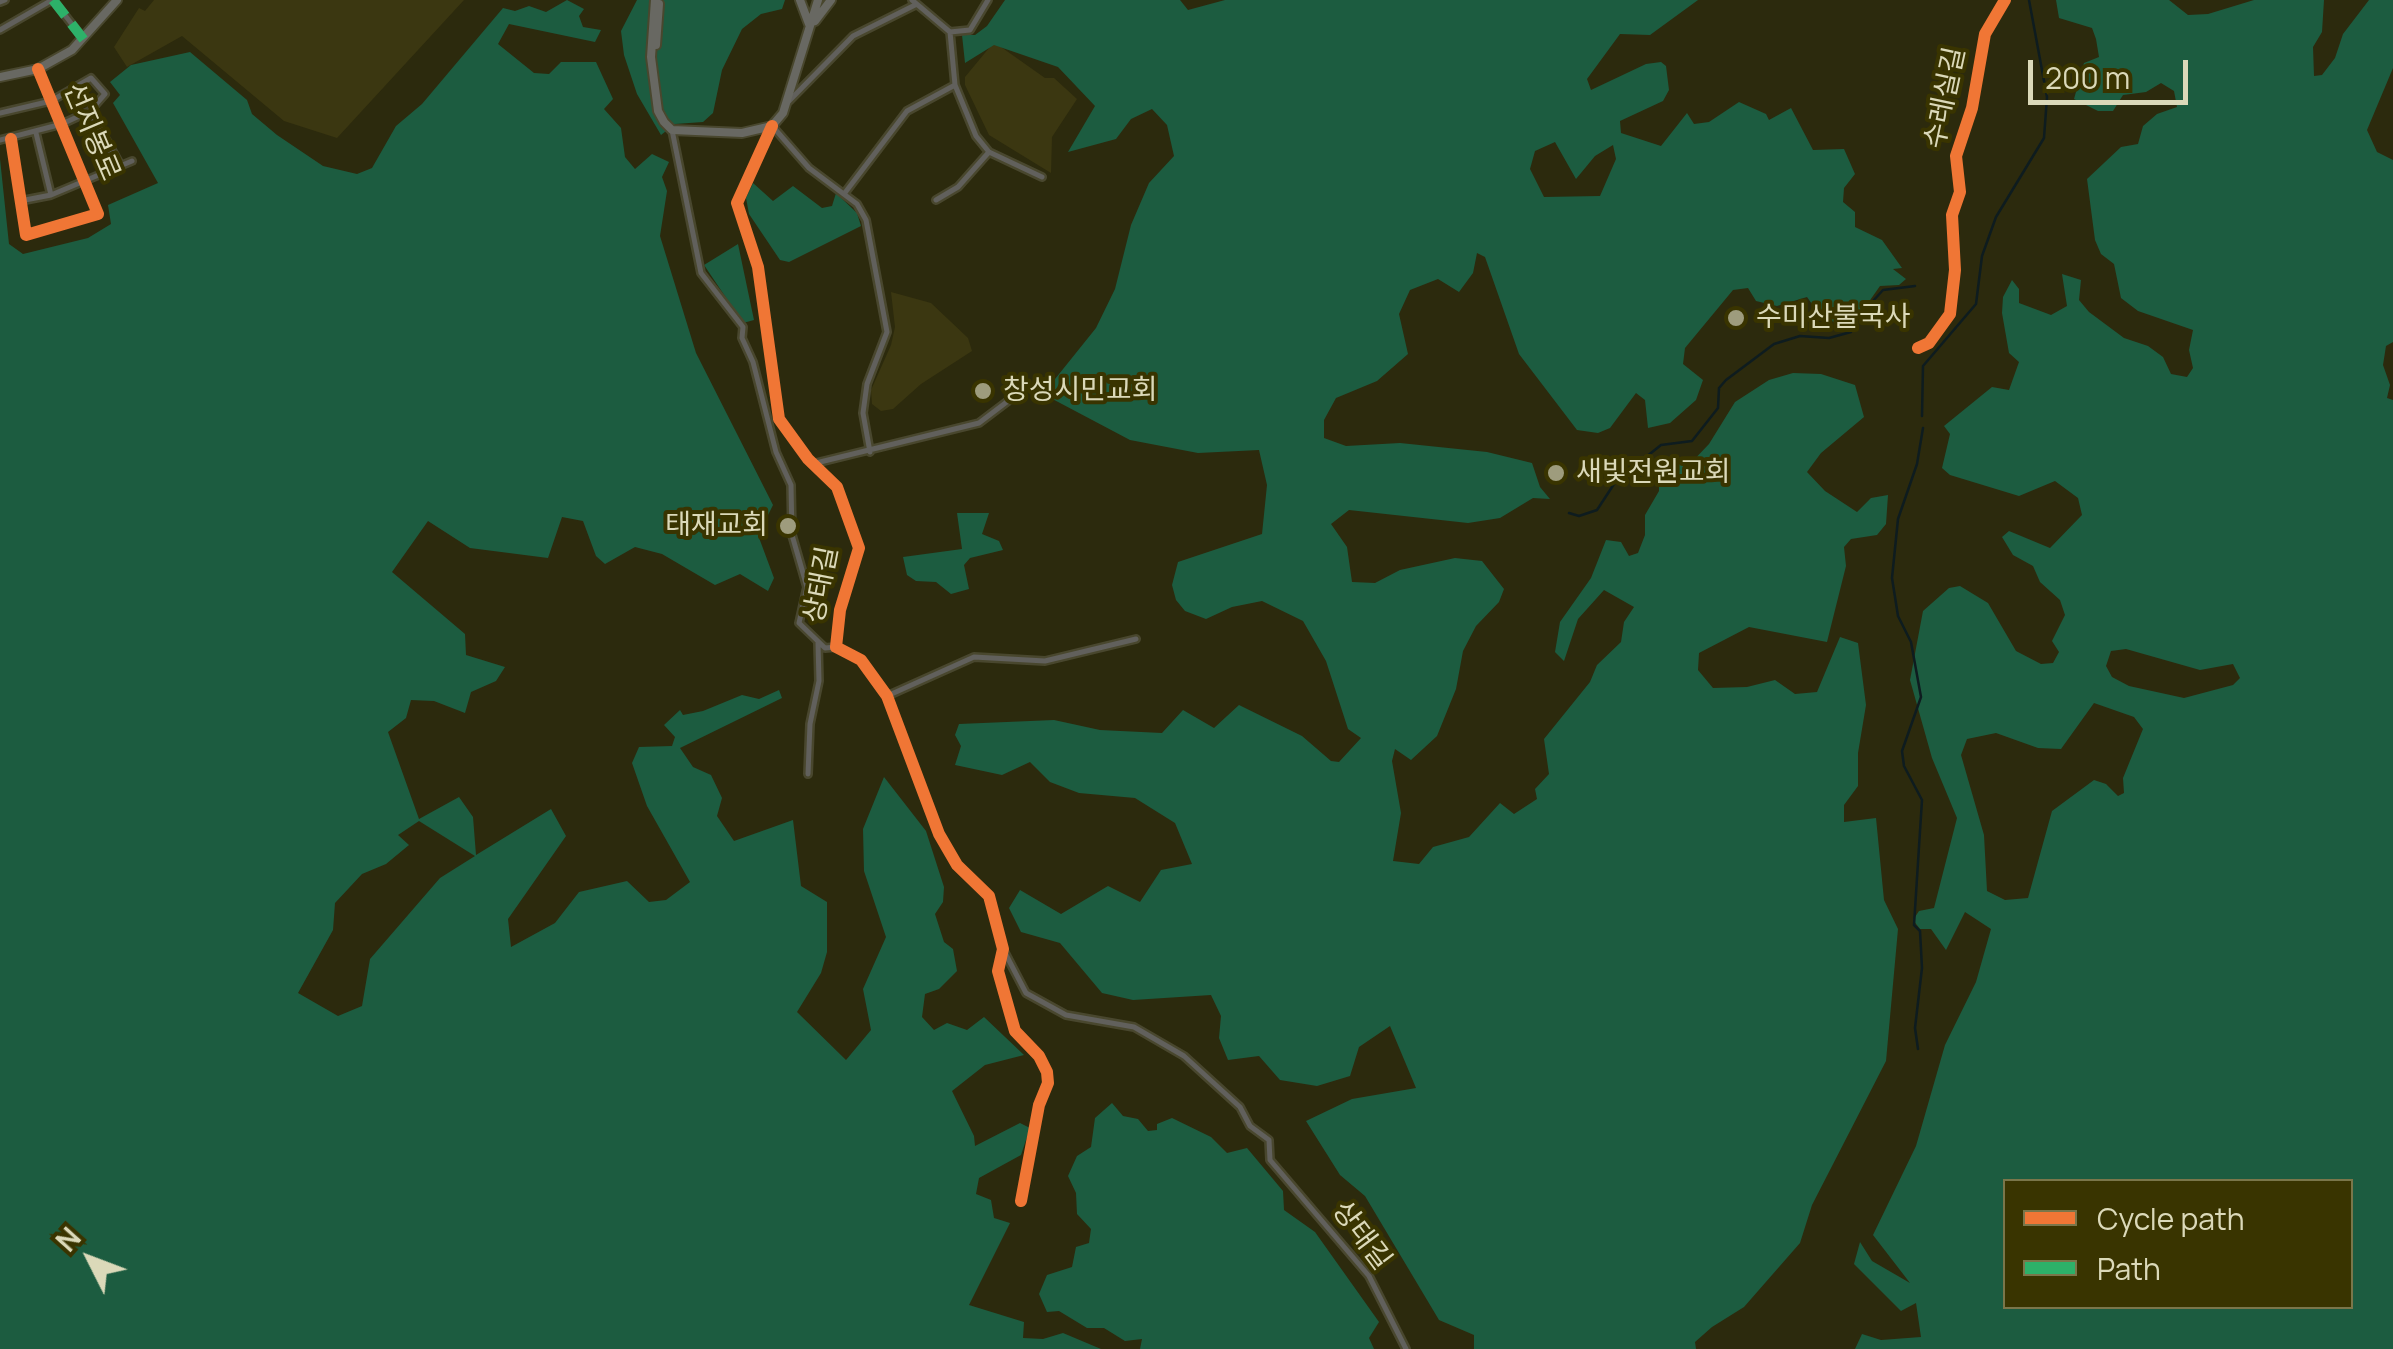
<!DOCTYPE html>
<html>
<head>
<meta charset="utf-8">
<style>
	body { margin:0 }
	#map { position:relative; width:2393px; height:1349px; overflow:hidden; background:#2c2a0d; font-family:Manrope,sans-serif }
	canvas { display:block }
	.legend { position:absolute; left:2003px; top:1179px; width:350px; height:130px; box-sizing:border-box; background:#393400; border:2px solid #7a764a; margin:0; padding:12px 18px; list-style:none; font-size:30px; color:#dbd9b9 }
	.legend li { display:flex; align-items:center; gap:20px; height:50px }
	.legend b { width:50px; border:2px solid #7a764a }
	.north { position:absolute; left:40px; top:1209px; width:100px; height:100px; -webkit-text-stroke:8px #393400; paint-order:stroke; rotate:312deg; font-size:28px; font-weight:700; line-height:40px; text-align:center; color:#dbd9b9 }
	.north::after { content:''; display:block; margin:auto; width:35px; height:45px; background:#dbd9b9; clip-path:polygon(50% 0,100% 100%,50% 72%,0 100%) }
	.scale { position:absolute; left:2028px; top:60px; width:160px; height:45px; box-sizing:border-box; border:5px solid #dbd9b9; border-top:0; padding-left:12px; font-size:30px; line-height:35px; white-space:nowrap; color:#dbd9b9; -webkit-text-stroke:8px #393400; paint-order:stroke }
</style>
</head>
<body>
<div id="map">
<canvas width="2393" height="1349"></canvas>
<ul class="legend">
<li><b style="height:12px;background:#f07635"></b>Cycle path</li>
<li><b style="height:12px;background:#2db169"></b>Path</li>
</ul>
<div class="north">N</div>
<div class="scale">200 m</div>
</div>
<script>
const ctx = document.querySelector('canvas').getContext('2d');
ctx.lineJoin = 'round';
function fill(path, color) { ctx.fillStyle = color; ctx.fill(path, 'evenodd'); }
const toPath = rows => new Path2D(rows.map(r => 'M' + r).join(''));
function strokePath(path, color, width, dash) { ctx.strokeStyle = color; ctx.lineWidth = width; ctx.lineCap = dash ? 'butt' : 'round'; ctx.setLineDash(dash || []); ctx.stroke(path); }
function label(font, color, halo, rows, align = 'center') {
  ctx.font = font + ' Manrope,"Noto Sans KR",sans-serif'; ctx.lineWidth = 8; ctx.setLineDash([]); ctx.textBaseline = 'middle'; ctx.strokeStyle = halo; ctx.fillStyle = color; for (const [text, x, y, turn = 0] of rows) {
    ctx.save(); ctx.translate(x, y); ctx.rotate((+turn || 0) * Math.PI / 180); ctx.textAlign = isNaN(turn) ? turn : align; if (halo) ctx.strokeText(text, 0, 0); ctx.fillText(text, 0, 0); ctx.restore();
  }
}
fill(toPath([
	[154,0,464,0,337,138,284,121,182,36,127,67,114,47,139,8,145,11],
	[994,42,1045,78,1054,78,1077,99,1052,137,1051,173,989,135,965,85,965,77],
	[891,292,931,303,968,338,972,351,921,384,893,409,881,411,872,404,871,390,891,345,895,327]
]), '#3b3711');
fill(toPath([
	[567,0,584,9,579,16,583,27,601,30,595,42,509,24,498,44,534,73,549,74,561,62,596,62,613,99,604,109,621,128,625,157,635,169,652,154,669,162,662,177,667,191,660,236,696,353,773,505,758,535,774,578,768,591,740,574,715,585,662,554,635,547,605,564,596,556,583,521,562,517,548,558,470,548,428,521,392,572,465,634,466,655,505,667,496,681,471,692,465,713,434,701,411,700,406,718,388,732,419,819,459,797,473,817,476,855,551,809,566,836,508,919,511,947,555,923,579,892,627,881,649,902,666,900,690,882,647,806,632,763,639,747,672,746,675,737,664,725,680,710,683,715,703,711,742,695,759,699,779,690,782,698,680,748,693,767,711,775,722,798,717,816,734,841,793,820,801,886,827,902,827,952,821,973,797,1012,846,1060,871,1030,863,989,886,937,864,871,863,829,884,777,926,831,944,887,943,902,935,914,944,942,953,949,957,971,939,989,925,994,922,1017,934,1030,947,1023,967,1030,984,1017,1024,1055,985,1065,952,1091,974,1136,975,1146,1020,1123,1030,1128,1021,1155,979,1178,976,1194,991,1200,994,1218,1010,1223,969,1305,1024,1322,1023,1338,1043,1339,1063,1333,1101,1349,0,1349,0,159,9,244,23,254,88,238,111,224,108,205,158,183,113,103,120,95,110,82,131,65,190,52,247,100,252,114,277,135,323,166,357,174,372,168,396,126,422,104,503,8,515,11,529,6,546,12],
	[419,821,475,856,440,878,370,959,362,1006,338,1016,298,993,333,930,335,903,362,874,386,864,409,845,398,835],
	[637,0,785,0,782,9,761,14,742,29,722,70,713,113,703,122,675,124,661,135,637,94,624,55,621,31],
	[1005,0,1180,0,1188,10,1225,0,1698,0,1650,35,1620,34,1587,79,1591,90,1646,64,1661,62,1666,66,1669,90,1663,101,1620,121,1621,133,1661,146,1687,113,1694,124,1709,122,1739,102,1766,114,1769,120,1791,108,1813,150,1844,149,1855,174,1844,188,1843,202,1855,212,1855,227,1882,240,1902,268,1893,269,1906,279,1899,285,1880,286,1861,313,1843,327,1819,314,1807,297,1777,306,1756,301,1748,288,1733,290,1685,348,1683,364,1703,380,1696,400,1670,423,1648,428,1645,400,1636,393,1610,428,1598,433,1577,430,1519,354,1485,257,1477,253,1473,273,1459,292,1438,279,1410,290,1399,314,1408,354,1377,381,1336,398,1324,420,1324,438,1346,446,1400,443,1487,452,1532,463,1540,487,1550,499,1533,498,1500,518,1468,523,1349,510,1331,524,1347,547,1352,582,1375,583,1400,570,1455,558,1482,561,1504,589,1499,602,1476,626,1463,651,1456,689,1437,736,1411,760,1395,749,1392,761,1401,813,1393,861,1419,864,1433,847,1469,837,1500,803,1514,814,1537,799,1535,789,1549,774,1544,739,1590,682,1597,665,1621,642,1624,622,1634,607,1604,590,1578,619,1564,661,1555,652,1560,622,1591,578,1606,540,1621,542,1629,556,1638,553,1645,535,1645,515,1659,491,1659,458,1677,456,1688,466,1709,444,1735,402,1769,380,1793,373,1821,374,1855,385,1864,417,1821,453,1807,472,1825,491,1857,512,1871,498,1888,495,1886,524,1877,535,1851,539,1844,547,1846,566,1827,642,1749,627,1699,653,1698,670,1713,688,1747,687,1775,680,1795,694,1817,692,1840,637,1858,643,1866,705,1858,753,1858,786,1844,805,1844,822,1876,818,1884,900,1898,929,1886,1061,1812,1205,1800,1243,1744,1307,1712,1327,1695,1342,1696,1349,1474,1349,1474,1335,1439,1320,1365,1196,1340,1175,1306,1121,1352,1099,1416,1088,1390,1026,1359,1047,1350,1076,1317,1086,1280,1080,1259,1056,1228,1060,1219,1038,1221,1016,1211,995,1133,1000,1102,993,1060,943,1021,932,1009,908,1020,890,1061,914,1108,886,1140,902,1161,870,1192,864,1175,823,1135,798,1079,793,1050,782,1030,762,1002,775,955,765,961,746,955,735,959,724,1054,720,1100,730,1162,733,1183,710,1214,728,1239,705,1302,736,1331,761,1339,762,1361,738,1348,729,1326,661,1303,621,1262,601,1232,607,1206,619,1185,611,1176,600,1172,585,1178,562,1262,534,1267,485,1259,450,1198,453,1130,440,1043,394,1096,328,1115,289,1131,225,1149,183,1174,156,1167,125,1152,109,1131,119,1116,139,1068,152,1095,106,1058,67,994,45,965,63,962,35,975,35,987,26],
	[1555,142,1576,179,1595,156,1613,145,1616,159,1600,196,1544,197,1530,169,1535,151],
	[2056,0,2169,0,2188,15,2208,14,2254,0,2324,0,2322,32,2313,47,2314,76,2322,75,2335,58,2343,34,2369,0,2393,0,2393,68,2367,130,2377,152,2393,160,2393,342,2386,346,2383,365,2390,385,2387,398,2393,400,2393,1349,1855,1349,1862,1334,1881,1340,1921,1337,1916,1303,1901,1311,1854,1264,1860,1242,1872,1261,1910,1283,1873,1235,1916,1146,1945,1045,1976,982,1991,929,1965,912,1946,950,1931,929,1920,929,1913,920,1919,911,1934,908,1957,818,1932,758,1910,680,1923,611,1949,588,1960,586,1988,603,2016,651,2041,664,2053,663,2059,652,2052,641,2065,615,2060,600,2040,582,2033,566,2013,555,2002,537,2009,531,2050,548,2082,515,2078,498,2055,481,2019,496,1950,475,1942,468,1950,434,1944,426,1992,387,2009,390,2019,362,2009,353,2002,313,2003,297,2012,280,2019,289,2019,303,2051,315,2067,306,2062,274,2081,280,2079,300,2089,312,2124,338,2148,346,2163,357,2171,374,2187,377,2193,368,2189,350,2193,330,2138,311,2121,298,2114,264,2101,254,2095,240,2087,179,2121,147,2138,144,2143,126,2157,114,2177,107,2174,91,2161,83,2146,92,2123,95,2113,111,2098,111,2074,99,2084,63,2099,57,2096,39,2092,28,2059,18],
	[2126,649,2200,670,2233,664,2240,678,2233,685,2184,698,2129,686,2112,677,2106,666,2111,651],
	[2094,703,2134,717,2143,729,2123,778,2124,793,2118,796,2106,784,2094,780,2052,811,2028,898,2005,900,1987,891,1984,835,1961,755,1967,739,1996,733,2038,748,2061,749],
	[2006,1182,2350,1182,2350,1306,2006,1306],
	[753,183,773,201,793,186,822,208,832,206,836,193,857,213,861,226,789,262,780,260,749,214,746,198],
	[738,244,754,320,743,323,704,265],
	[957,513,989,513,982,534,999,541,1003,550,970,558,964,565,969,589,951,594,936,582,916,581,907,575,903,557,962,549],
	[1112,1103,1123,1116,1138,1119,1148,1131,1157,1130,1157,1124,1172,1118,1211,1137,1227,1153,1247,1148,1283,1191,1284,1210,1315,1232,1379,1322,1369,1338,1374,1349,1140,1349,1142,1339,1125,1341,1104,1328,1087,1328,1059,1311,1047,1312,1039,1294,1047,1275,1072,1267,1076,1247,1089,1243,1091,1229,1077,1214,1076,1193,1068,1176,1077,1156,1091,1147,1095,1118]
]), '#1c5c40');
strokePath(toPath([
	[1922,416,1923,366,1976,304,1982,256,1996,217,2044,138,2047,97,2029,0],
	[1569,513,1579,516,1597,510,1616,481,1661,445,1692,441,1718,408,1719,388,1726,380,1774,344,1800,336,1829,338,1851,332,1853,323,1883,290,1915,286],
	[1918,1049,1915,1028,1922,968,1920,931,1914,925,1922,800,1904,766,1902,751,1921,697,1911,642,1898,616,1892,578,1898,519,1917,464,1923,428]
]), '#0e1c1f', 2.5);
const minor = toPath([
	[53,0,82,37],
	[912,0,950,32,955,85,976,136,989,152,1042,177],
	[0,2,5,0],
	[0,30,52,0],
	[950,32,970,30,988,0],
	[789,101,853,36,915,5],
	[90,111,121,166],
	[0,113,51,101,91,78,105,94,90,111,62,124,0,140],
	[772,128,737,203,758,267,779,419,808,459,837,487,859,548,840,610,836,647,861,660,887,696,939,834,957,865,989,896,1003,949,998,971,1015,1031,1039,1056,1047,1072,1048,1083,1039,1105,1021,1201],
	[774,128,809,168,857,204,866,220,887,332,867,384,863,413,870,452],
	[672,130,701,273,743,327,742,338,753,362,776,452,791,485,792,535,807,587,799,623,825,648,836,647],
	[36,133,51,195],
	[11,139,26,235,98,214,38,69],
	[844,194,907,111,955,85],
	[936,200,958,187,989,152],
	[20,201,51,195,132,161],
	[1918,348,1929,343,1950,314,1955,270,1952,215,1960,192,1956,156,1972,108,1985,34,2005,0],
	[812,464,979,423,1008,401],
	[887,696,974,657,1045,661,1136,639],
	[808,774,810,724,819,681,818,643],
	[1003,949,1026,993,1066,1015,1134,1027,1184,1056,1240,1107,1250,1126,1269,1140,1270,1160,1369,1276,1406,1349]
]);
const major = toPath([
	[655,0,651,57,658,111,664,122,672,130,742,133,772,126,783,113,818,0],
	[800,0,809,24],
	[815,21,831,0],
	[656,45,659,4],
	[0,77,38,69,72,50,117,0]
]);
strokePath(minor, '#49472e', 10);
strokePath(major, '#49472e', 12);
strokePath(minor, '#61605c', 5);
strokePath(major, '#686862', 8);
strokePath(toPath([
	[53,0,84,40]
]), '#2db169', 10, [20, 10]);
strokePath(toPath([
	[772,126,737,203,758,267,779,419,808,459,837,487,859,548,840,610,836,647,861,660,887,696,939,834,957,865,989,896,1003,949,998,971,1015,1031,1039,1056,1047,1072,1048,1083,1039,1105,1021,1201],
	[11,139,26,235,98,214,38,69],
	[1918,348,1929,343,1950,314,1955,270,1952,215,1960,192,1956,156,1972,108,1985,34,2005,0]
]), '#f07635', 12);
for (const [x, y, r, color] of [
	[1736,318,10,"#9e9c7d"],
	[983,391,10,"#9e9c7d"],
	[1556,473,10,"#9e9c7d"],
	[788,526,10,"#9e9c7d"]
]) { const dot = new Path2D(); dot.arc(x, y, r, 0, 2 * Math.PI); ctx.fillStyle = color; ctx.fill(dot); strokePath(dot, '#393400', 4); }
label('28px', '#dbd9b9', '#393400', [
	["수레실길",1946,98,-78],
	["선지봉로",91,132,67],
	["상태길",822,585,-79],
	["상태길",1361,1236,53]
]);
label('28px', '#dbd9b9', '#393400', [
	["수미산불국사",1756,318],
	["창성시민교회",1003,391],
	["새빛전원교회",1576,473],
	["태재교회",768,526,"right"]
], 'left');
</script>
</body>
</html>
